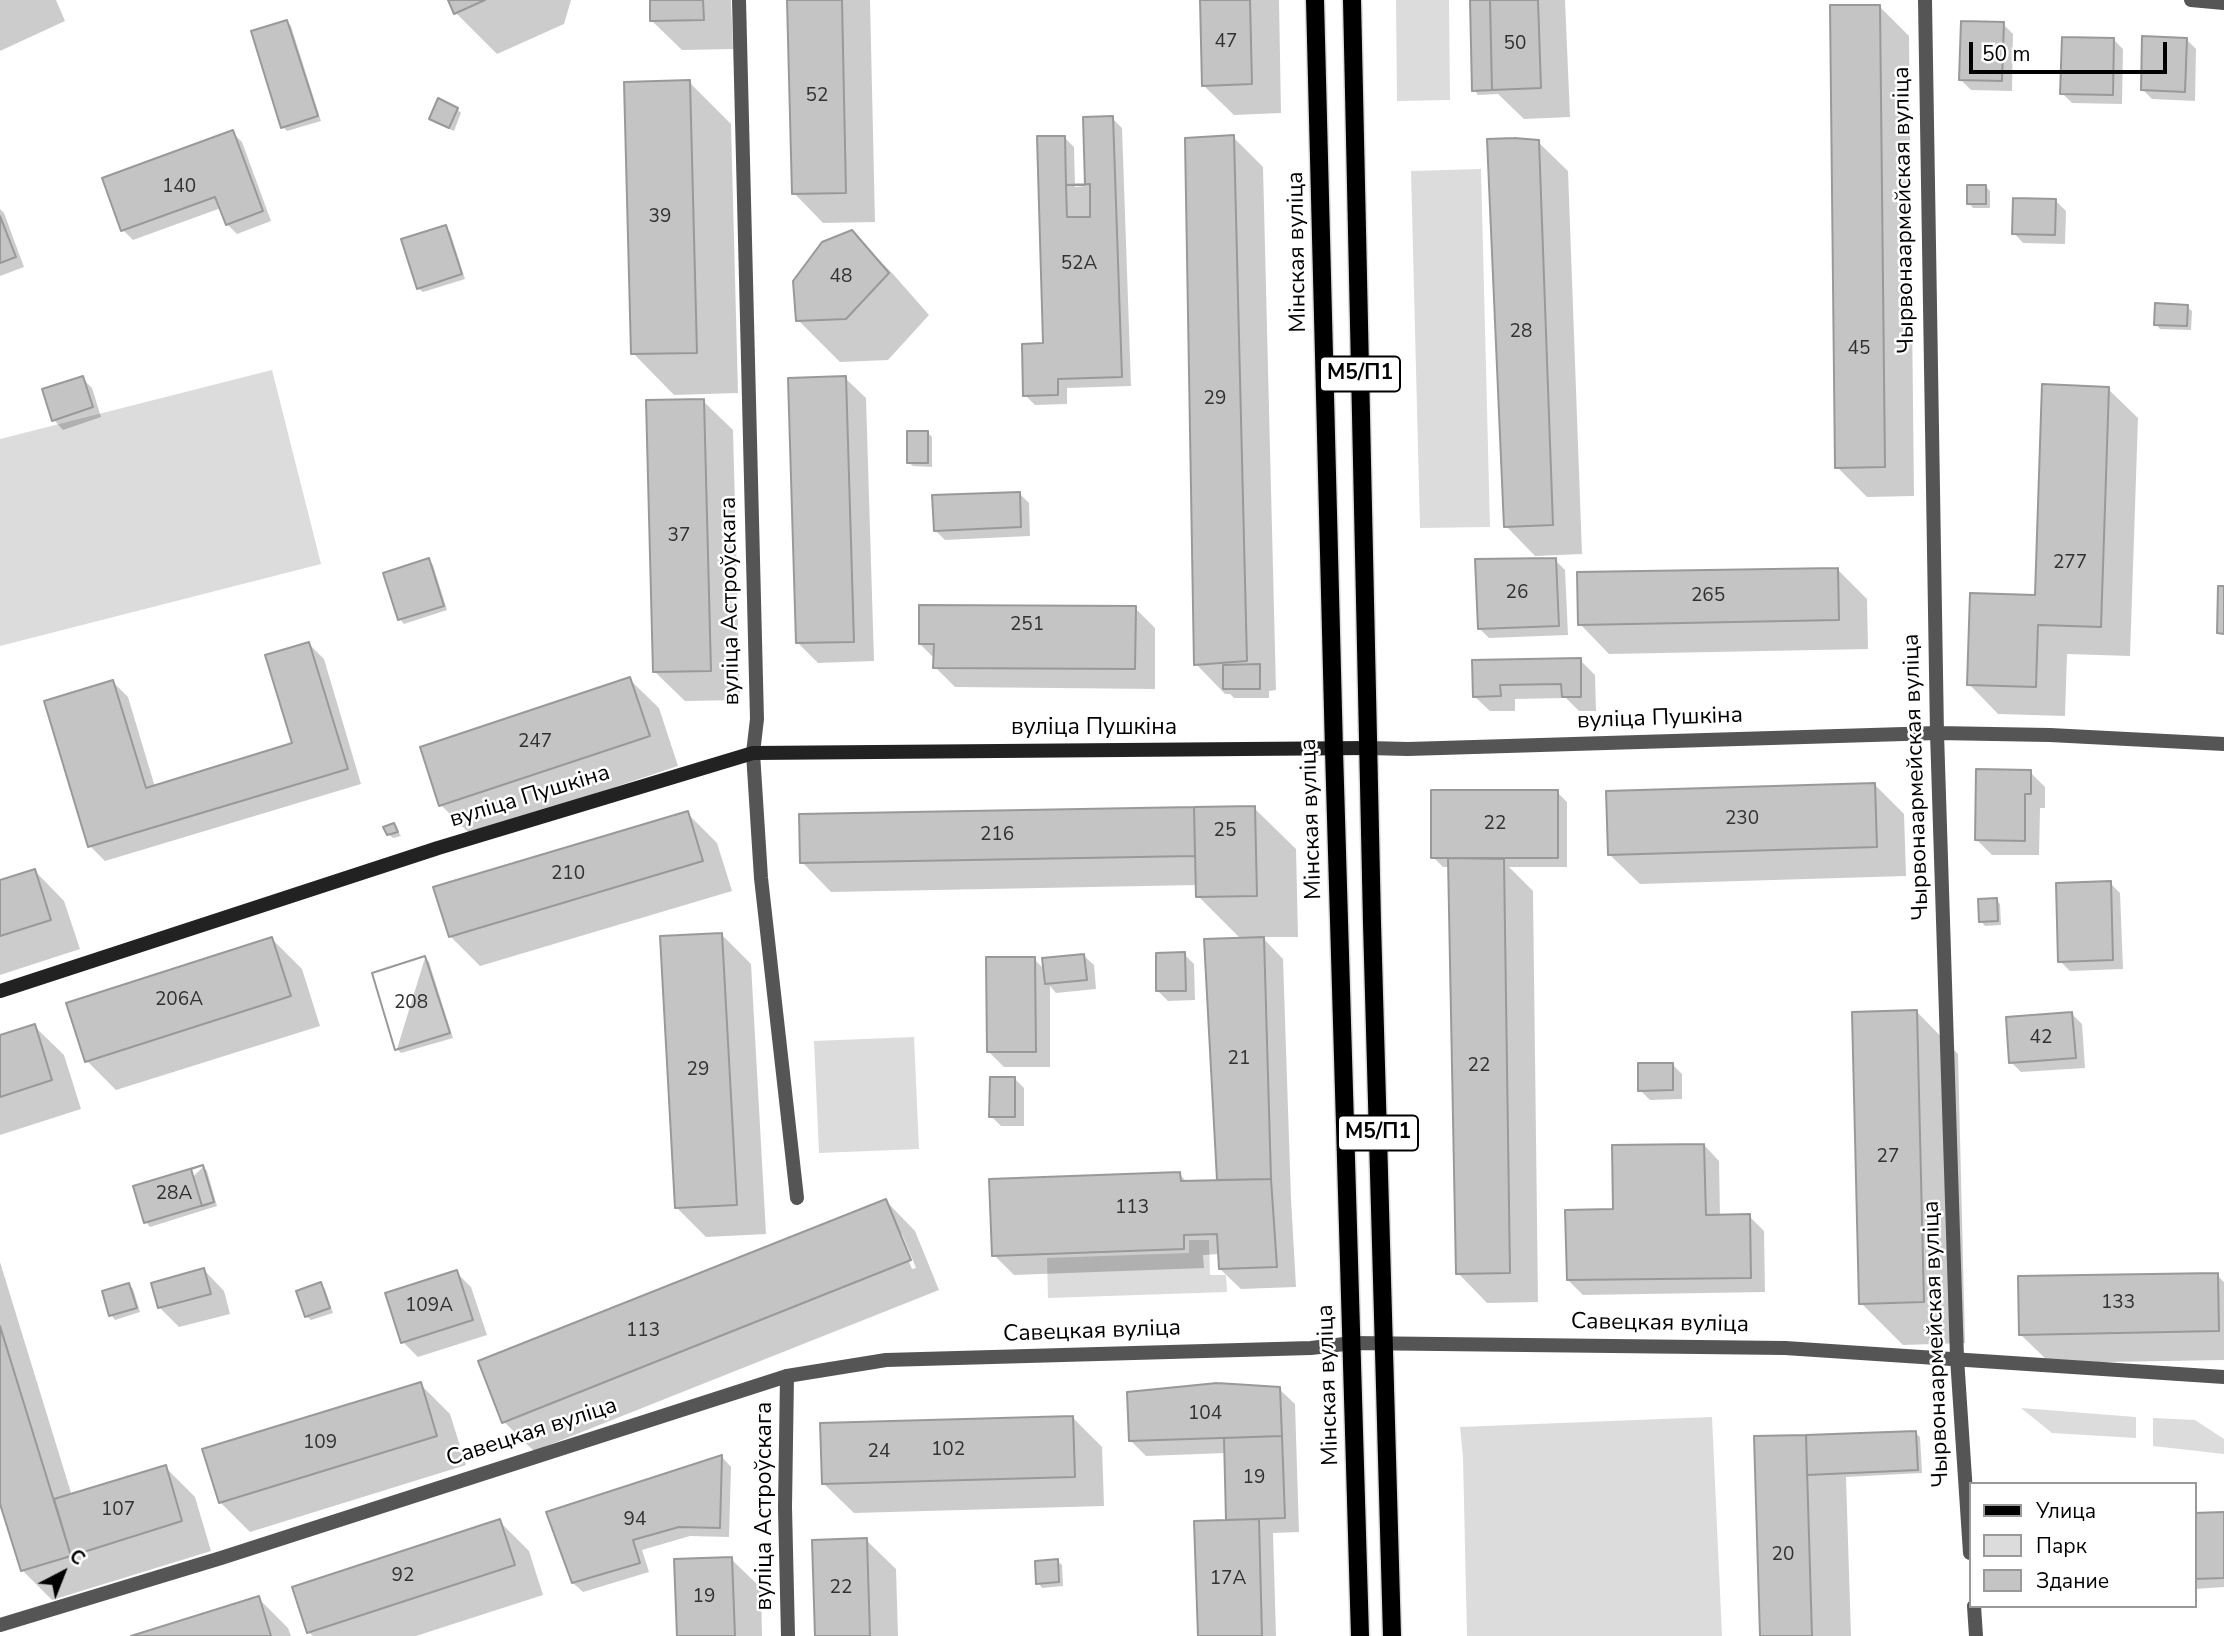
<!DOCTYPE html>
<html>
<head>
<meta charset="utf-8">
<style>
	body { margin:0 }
	#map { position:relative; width:2224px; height:1636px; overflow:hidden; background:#fff; font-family:"Nunito Sans",sans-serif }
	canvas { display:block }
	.legend { position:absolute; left:1969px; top:1482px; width:228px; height:126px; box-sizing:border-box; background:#fff; border:2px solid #999; margin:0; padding:9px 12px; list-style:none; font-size:21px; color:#000 }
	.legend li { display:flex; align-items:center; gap:14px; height:35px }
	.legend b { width:35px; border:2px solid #999 }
	.north { position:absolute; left:28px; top:1538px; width:70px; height:70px; -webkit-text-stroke:5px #fff; paint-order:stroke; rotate:42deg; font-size:19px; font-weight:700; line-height:28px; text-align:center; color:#000 }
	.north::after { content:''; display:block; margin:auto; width:24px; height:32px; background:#000; clip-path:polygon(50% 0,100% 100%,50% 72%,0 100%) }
	.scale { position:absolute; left:1969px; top:42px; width:198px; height:32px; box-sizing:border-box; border:4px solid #000; border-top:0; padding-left:9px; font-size:21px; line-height:24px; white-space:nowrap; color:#000; -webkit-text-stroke:5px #fff; paint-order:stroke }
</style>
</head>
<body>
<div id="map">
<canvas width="2224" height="1636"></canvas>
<ul class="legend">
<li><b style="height:9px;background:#000"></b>Улица</li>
<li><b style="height:19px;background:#dcdcdc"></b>Парк</li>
<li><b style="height:19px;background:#c4c4c4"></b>Здание</li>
</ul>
<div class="north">С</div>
<div class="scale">50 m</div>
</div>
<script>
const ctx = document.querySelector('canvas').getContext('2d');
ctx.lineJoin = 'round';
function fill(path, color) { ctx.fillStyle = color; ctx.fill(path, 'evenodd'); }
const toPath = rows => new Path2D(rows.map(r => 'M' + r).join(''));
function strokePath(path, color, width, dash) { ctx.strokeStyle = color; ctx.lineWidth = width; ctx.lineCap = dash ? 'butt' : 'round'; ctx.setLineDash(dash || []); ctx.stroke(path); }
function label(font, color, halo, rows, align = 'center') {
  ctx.font = font + ' "Nunito Sans",sans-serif'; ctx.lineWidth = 5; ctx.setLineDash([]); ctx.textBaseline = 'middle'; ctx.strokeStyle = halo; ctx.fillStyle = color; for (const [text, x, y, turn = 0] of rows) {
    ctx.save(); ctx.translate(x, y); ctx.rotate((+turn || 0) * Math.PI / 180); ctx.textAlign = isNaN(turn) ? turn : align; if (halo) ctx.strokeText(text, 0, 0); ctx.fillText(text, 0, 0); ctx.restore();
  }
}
fill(toPath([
	[1396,0,1449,0,1450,100,1397,101],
	[1481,169,1490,527,1420,528,1411,171],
	[272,370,321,564,0,646,0,439],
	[914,1037,919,1149,819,1153,814,1041],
	[1189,1240,1209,1240,1210,1275,1226,1275,1227,1292,1048,1298,1047,1258,1189,1253],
	[2021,1408,2136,1417,2136,1438,2052,1433],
	[1712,1417,1722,1636,1467,1636,1463,1457,1460,1427],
	[2153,1418,2195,1420,2224,1439,2224,1454,2153,1446]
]), '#dcdcdc');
fill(toPath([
	[0,0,56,0,65,21,0,51],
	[450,0,571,0,564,24,497,54,456,13],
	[651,0,731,0,733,49,682,50,652,21],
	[789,0,870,0,875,222,823,223,794,193],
	[1202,0,1279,0,1281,113,1234,115,1204,86],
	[1471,0,1565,0,1570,117,1524,119,1498,94,1478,95,1474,90],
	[1879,6,1909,36,1914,496,1867,497,1837,467],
	[287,22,291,26,321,121,287,131,283,127],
	[2003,24,2013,34,2012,91,1971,90,1961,80],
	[2113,39,2123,49,2122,104,2072,103,2062,93],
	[2186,39,2196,49,2195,101,2152,99,2142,89],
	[689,82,731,124,738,393,674,395,633,353],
	[457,109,461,113,454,131,435,123,431,119],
	[1112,118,1122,128,1131,386,1067,388,1067,404,1035,405,1025,395,1045,345,1064,137,1074,147,1075,187,1086,186],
	[232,132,242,142,271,221,237,234,227,224,221,208,133,240,123,230],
	[1233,137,1263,167,1276,690,1269,691,1269,698,1234,698,1230,694,1225,694,1196,664],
	[1538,142,1568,171,1582,554,1535,556,1506,526],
	[1985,186,1990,191,1990,208,1973,208,1969,203],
	[2056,201,2066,211,2065,244,2023,243,2014,233],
	[0,209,4,213,24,267,0,276],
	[445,227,450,232,465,279,423,292,418,288],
	[851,232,893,274,929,315,888,360,840,362,798,320],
	[2187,307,2192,311,2191,330,2160,329,2156,324],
	[82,378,92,388,101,417,63,430,54,420],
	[845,378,866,398,874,661,818,663,798,643],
	[2108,389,2138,418,2130,656,2067,654,2065,716,1998,714,1969,684,2037,597],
	[703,401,733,430,740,700,685,701,655,672],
	[928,433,932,437,932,467,913,466,908,462],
	[1019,493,1029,503,1030,536,945,540,935,530],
	[1555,560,1565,570,1568,635,1489,638,1479,628],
	[429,561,433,565,447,610,404,624,400,619,386,575],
	[1837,569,1867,599,1868,649,1609,654,1580,624],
	[1135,608,1155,628,1155,689,955,687,935,667,935,659,920,644],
	[309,644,324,659,361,784,105,861,90,846,113,682,128,697,155,787,295,745],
	[1580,660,1595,675,1596,711,1579,711,1566,698,1515,699,1515,711,1490,711,1474,696,1474,662],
	[629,679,659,708,678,766,471,835,441,805,422,748],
	[2030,772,2045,787,2045,808,2040,808,2039,855,1992,855,1977,840],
	[1874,784,1904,814,1906,876,1640,884,1610,855],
	[1557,792,1567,802,1567,867,1509,867,1533,891,1538,1302,1487,1303,1458,1273,1450,867,1443,867,1433,857],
	[1254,808,1296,849,1298,937,1262,937,1283,959,1291,1199,1296,1287,1241,1289,1220,1269,1220,1254,1203,1255,1204,1268,1014,1275,994,1255,1179,1174,1188,1183,1218,1182,1205,940,1241,939,1198,896,1197,885,831,892,802,862,801,815],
	[687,813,717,843,732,891,480,966,450,936],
	[394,825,401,836,393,838,388,834],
	[35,871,64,901,80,949,0,975,0,882],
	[2110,883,2120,893,2123,969,2070,971,2060,961],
	[1996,900,2000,904,2001,925,1985,926,1981,921],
	[721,934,751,964,766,1234,706,1237,677,1208],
	[272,939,302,969,320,1026,116,1090,87,1061],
	[1184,954,1194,964,1195,1000,1168,1001,1158,991],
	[1084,956,1094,965,1096,989,1056,993,1050,986,1050,1067,1004,1067,989,1052,1034,959,1045,970],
	[425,958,429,962,453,1038,401,1053,397,1049],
	[1917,1012,1958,1054,1965,1343,1903,1345,1861,1303],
	[2072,1014,2082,1024,2085,1068,2021,1072,2011,1062],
	[34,1026,64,1055,81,1109,0,1135,0,1037],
	[1672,1064,1682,1074,1682,1099,1650,1100,1640,1090],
	[1014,1078,1024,1088,1024,1126,1001,1126,991,1116],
	[1704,1145,1719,1161,1720,1216,1749,1216,1764,1231,1765,1292,1583,1295,1568,1280,1615,1210],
	[203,1167,207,1171,217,1206,150,1227,146,1222],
	[886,1201,915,1231,939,1290,534,1451,504,1422],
	[898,1234,902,1234,916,1268,912,1269],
	[0,1262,72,1496,165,1467,195,1497,211,1551,52,1600,22,1570,0,1498],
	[204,1270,224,1291,230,1314,179,1327,159,1307],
	[456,1272,471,1287,487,1335,418,1357,403,1342],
	[2217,1275,2224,1282,2224,1360,2050,1363,2020,1334],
	[320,1284,325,1289,333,1313,311,1320,306,1316],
	[129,1285,133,1289,140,1312,115,1320,111,1315],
	[420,1384,450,1414,466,1465,250,1532,220,1502],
	[1279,1389,1295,1404,1299,1532,1273,1533,1276,1636,1199,1636,1228,1522,1226,1453,1146,1456,1131,1441],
	[1073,1418,1102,1447,1104,1506,854,1513,824,1484],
	[1915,1433,1920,1437,1922,1473,1846,1477,1851,1636,1762,1636,1756,1438],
	[722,1457,731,1467,729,1537,690,1536,642,1550,649,1572,583,1592,573,1583],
	[2224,1514,2224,1587,2194,1589,2194,1515],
	[499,1521,529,1551,543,1595,416,1636,313,1636,308,1632],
	[866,1540,896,1569,898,1636,817,1636],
	[731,1559,761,1588,762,1636,679,1636],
	[1057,1561,1062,1565,1063,1586,1042,1588,1038,1583],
	[258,1598,288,1628,291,1636,137,1636]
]), '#0003');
const building = toPath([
	[448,0,485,0,454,14,448,0],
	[650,0,703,0,704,20,650,21,650,0],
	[787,0,842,0,846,193,792,194,787,0],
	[1200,0,1250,0,1252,84,1202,86,1200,0],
	[1470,0,1490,0,1492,90,1472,91,1470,0],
	[1490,0,1538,0,1541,88,1492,90,1490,0],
	[1830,5,1880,5,1885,467,1835,468,1830,5],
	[287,20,318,116,281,128,251,31,287,20],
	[1961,21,2004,22,2002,81,1959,80,1961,21],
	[2142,36,2187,38,2185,92,2141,90,2142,36],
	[2062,37,2114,38,2113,95,2060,94,2062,37],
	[690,80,697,353,631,354,624,82,690,80],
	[438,98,458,108,449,128,429,119,438,98],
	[1113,116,1122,377,1058,379,1058,395,1023,396,1022,344,1043,343,1037,136,1065,136,1066,185,1085,185,1083,117,1113,116],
	[233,130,263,211,226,225,215,197,121,231,102,178,233,130],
	[1234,135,1247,661,1194,665,1185,138,1234,135],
	[1514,138,1539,140,1553,525,1504,527,1487,139,1514,138],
	[1090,184,1090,217,1067,217,1066,185,1090,184],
	[1967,185,1986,185,1986,204,1967,204,1967,185],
	[2013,198,2056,199,2055,235,2012,234,2013,198],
	[0,216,16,257,0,263,0,216],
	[446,225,462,274,417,289,401,239,446,225],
	[852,230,889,273,846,319,796,321,793,281,822,242,852,230],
	[2155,303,2188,305,2187,326,2154,325,2155,303],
	[83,376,93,407,52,421,42,389,83,376],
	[846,376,854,642,796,643,788,378,846,376],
	[2042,384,2109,387,2101,627,2038,625,2036,687,1967,685,1970,593,2035,595,2042,384],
	[704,399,711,671,653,672,646,400,704,399],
	[907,431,928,431,928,463,907,463,907,431],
	[1020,492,1021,527,934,531,932,495,1020,492],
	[429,558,444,606,398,620,383,573,429,558],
	[1556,558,1559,626,1478,629,1475,559,1556,558],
	[1838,568,1839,620,1578,625,1577,572,1838,568],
	[2218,586,2224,586,2224,634,2217,633,2218,586],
	[919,605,1136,606,1135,669,933,668,934,644,919,644,919,605],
	[309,642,348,769,88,847,44,701,113,680,146,788,292,743,265,655,309,642],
	[1581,658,1581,697,1562,697,1561,684,1500,685,1501,696,1473,697,1472,660,1581,658],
	[1260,664,1260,689,1223,689,1223,665,1260,664],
	[630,677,650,736,439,806,420,747,630,677],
	[1976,769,2031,770,2031,794,2025,794,2025,841,1975,840,1976,769],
	[1875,783,1877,847,1608,855,1606,791,1875,783],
	[1431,790,1558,790,1558,858,1431,858,1431,790],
	[1255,806,1257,896,1196,897,1194,807,1255,806],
	[1194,807,1195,856,800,863,799,814,1194,807],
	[688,811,703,861,449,937,433,887,688,811],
	[394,823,398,832,387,835,383,827,394,823],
	[1448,858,1504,859,1510,1273,1456,1274,1448,858],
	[35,869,51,920,0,936,0,880,35,869],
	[2111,881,2113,960,2058,962,2056,883,2111,881],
	[1997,898,1998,921,1979,922,1978,899,1997,898],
	[722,933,737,1205,675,1208,660,936,722,933],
	[272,937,291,996,85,1062,66,1003,272,937],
	[1264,937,1271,1179,1217,1180,1204,939,1264,937],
	[1185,952,1186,991,1156,991,1156,953,1185,952],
	[1084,954,1087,980,1045,984,1042,958,1084,954],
	[425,956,450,1033,395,1050,372,973,425,956],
	[425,956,450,1033,395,1050,372,973,425,956],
	[986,957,1035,957,1036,1052,987,1052,986,957],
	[1917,1010,1924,1302,1859,1304,1852,1012,1917,1010],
	[2072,1012,2076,1058,2009,1063,2006,1017,2072,1012],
	[35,1024,52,1080,0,1097,0,1035,35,1024],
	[1638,1063,1673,1063,1673,1090,1638,1091,1638,1063],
	[990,1077,1015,1077,1015,1117,989,1117,990,1077],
	[1704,1144,1706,1215,1750,1214,1751,1278,1567,1280,1565,1210,1613,1209,1612,1145,1704,1144],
	[203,1165,214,1202,144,1223,133,1186,203,1165],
	[203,1165,214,1202,202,1206,191,1169,203,1165],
	[1180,1172,1181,1181,1271,1179,1277,1267,1219,1269,1217,1234,1184,1235,1184,1249,992,1256,989,1179,1180,1172],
	[886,1199,911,1260,502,1423,478,1361,886,1199],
	[204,1268,211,1294,158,1308,151,1283,204,1268],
	[457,1270,473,1320,401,1343,385,1293,457,1270],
	[2218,1273,2219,1331,2019,1335,2018,1276,2218,1273],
	[321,1282,330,1308,305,1317,296,1291,321,1282],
	[129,1283,137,1308,109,1316,102,1291,129,1283],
	[0,1326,71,1556,21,1571,0,1504,0,1326],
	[421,1382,437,1436,219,1503,202,1449,421,1382],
	[1217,1383,1280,1387,1282,1436,1129,1441,1127,1392,1217,1383],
	[1073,1416,1075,1477,822,1484,820,1423,1073,1416],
	[1916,1431,1918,1470,1807,1475,1806,1435,1916,1431],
	[1806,1435,1812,1636,1760,1636,1754,1436,1806,1435],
	[1282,1436,1285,1518,1226,1520,1224,1438,1282,1436],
	[722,1455,720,1528,679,1527,633,1540,640,1563,572,1583,546,1512,722,1455],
	[166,1465,182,1521,71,1556,54,1499,166,1465],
	[2224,1512,2224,1578,2194,1579,2194,1513,2224,1512],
	[500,1519,515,1565,307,1633,292,1587,500,1519],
	[1259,1519,1262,1636,1198,1636,1194,1521,1259,1519],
	[867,1538,870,1636,815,1636,812,1540,867,1538],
	[732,1557,735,1636,677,1636,674,1559,732,1557],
	[1058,1559,1059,1582,1036,1584,1035,1561,1058,1559],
	[259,1596,271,1636,131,1636,259,1596]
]);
fill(building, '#c4c4c4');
strokePath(building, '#999', 2);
const primary = toPath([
	[1315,0,1334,750,1360,1636],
	[1352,0,1372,923,1392,1636]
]);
strokePath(primary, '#dbdbdb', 21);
strokePath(toPath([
	[739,0,757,719,753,753,761,878,797,1198],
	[1925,0,1937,733,1957,1358,1970,1553],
	[2191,0,2224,3],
	[1368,748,1408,749,1937,733,2050,735,2224,744],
	[787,1376,785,1507,788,1636],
	[1974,1606,1976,1636]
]), '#555', 14);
strokePath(toPath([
	[0,1625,221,1558,787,1376,886,1360,1311,1348,1353,1343,1785,1348,2224,1377]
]), '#555', 14);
strokePath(toPath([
	[0,991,438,848,753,753,1368,748]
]), '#222', 14);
strokePath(primary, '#000', 18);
label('19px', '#313131', null, [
	["47",1226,42],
	["50",1515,44],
	["52",817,96],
	["140",179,187],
	["39",660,217],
	["52А",1079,264],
	["48",841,277],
	["28",1521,332],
	["45",1859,349],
	["29",1215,399],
	["37",679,536],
	["277",2070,563],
	["26",1517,593],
	["265",1708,596],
	["251",1027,625],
	["247",535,742],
	["230",1742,819],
	["22",1495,824],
	["25",1225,831],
	["216",997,835],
	["210",568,874],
	["206А",179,1000],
	["208",411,1003],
	["42",2041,1038],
	["21",1239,1059],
	["22",1479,1066],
	["29",698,1070],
	["27",1888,1157],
	["28А",174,1194],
	["113",1132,1208],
	["133",2118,1303],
	["109А",429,1306],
	["113",643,1331],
	["104",1205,1414],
	["109",320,1443],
	["102",948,1450],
	["24",879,1452],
	["19",1254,1478],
	["107",118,1510],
	["94",635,1520],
	["20",1783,1555],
	["92",403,1576],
	["17А",1228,1579],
	["22",841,1588],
	["19",704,1597]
]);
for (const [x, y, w] of [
	[1360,374,80],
	[1378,1133,80]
]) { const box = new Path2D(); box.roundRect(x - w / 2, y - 17.5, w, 35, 5); ctx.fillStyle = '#fff'; ctx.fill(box); strokePath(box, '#000', 2); }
label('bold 21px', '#000', null, [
	["М5/П1",1360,374],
	["М5/П1",1378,1133]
]);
label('23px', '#000', '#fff', [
	["Чырвонаармейская вуліца",1905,210,-91],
	["Мінская вуліца",1298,252,-91],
	["вуліца Астроўскага",731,601,-91],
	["вуліца Пушкіна",1660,719,-2],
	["вуліца Пушкіна",1094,728],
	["Чырвонаармейская вуліца",1917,777,-92],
	["вуліца Пушкіна",530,797,-17],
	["Мінская вуліца",1312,819,-92],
	["Савецкая вуліца",1660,1324,1],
	["Савецкая вуліца",1092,1332,-2],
	["Чырвонаармейская вуліца",1937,1344,-92],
	["Мінская вуліца",1329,1385,-92],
	["Савецкая вуліца",532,1433,-18],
	["вуліца Астроўскага",765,1506,-90]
]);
</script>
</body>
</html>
